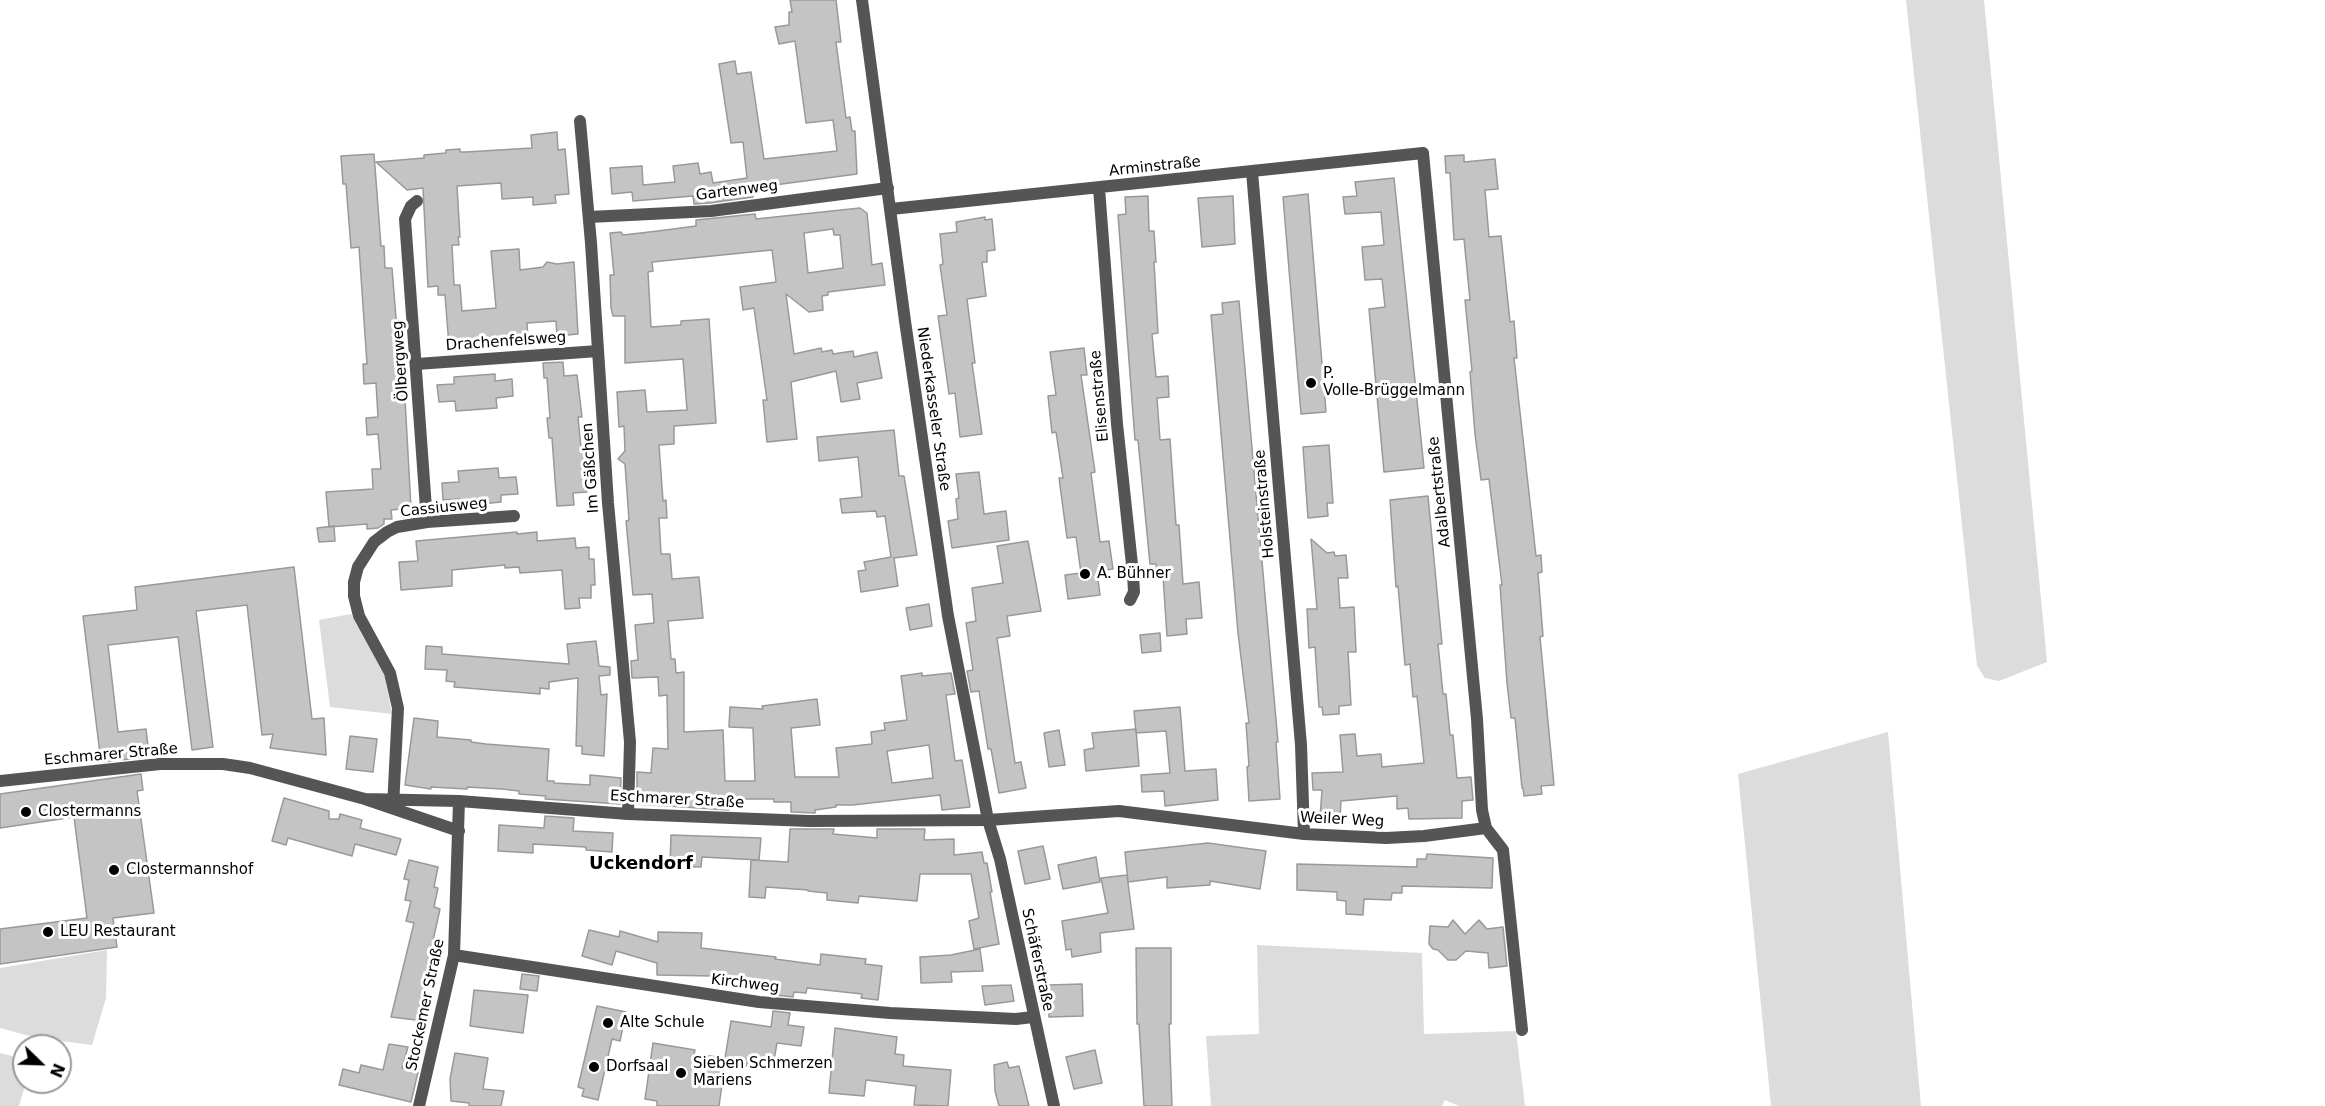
<!DOCTYPE html>
<html>
<head>
<meta charset="utf-8">
<style>
	body { margin:0 }
	#map { position:relative; width:2325px; height:1106px; overflow:hidden; background:#fff; font-family:"DejaVu Sans",sans-serif }
	canvas { display:block }
	.north { position:absolute; left:12px; top:1034px; width:60px; height:60px; box-sizing:border-box; background:#fff; border:2px solid #999; border-radius:50%; rotate:113deg; font-size:16px; font-weight:700; line-height:24px; text-align:center; color:#000 }
	.north::after { content:''; display:block; margin:auto; width:21px; height:27px; background:#000; clip-path:polygon(50% 0,100% 100%,50% 72%,0 100%) }
</style>
</head>
<body>
<div id="map">
<canvas width="2325" height="1106"></canvas>
<div class="north">N</div>
</div>
<script>
const ctx = document.querySelector('canvas').getContext('2d');
ctx.lineJoin = 'round';
function fill(path, color) { ctx.fillStyle = color; ctx.fill(path, 'evenodd'); }
const toPath = rows => new Path2D(rows.map(r => 'M' + r).join(''));
function strokePath(path, color, width, dash) { ctx.strokeStyle = color; ctx.lineWidth = width; ctx.lineCap = dash ? 'butt' : 'round'; ctx.setLineDash(dash || []); ctx.stroke(path); }
function label(font, color, halo, rows, align = 'center') {
  ctx.font = font + ' "DejaVu Sans",sans-serif'; ctx.lineWidth = 6; ctx.setLineDash([]); ctx.textBaseline = 'middle'; ctx.strokeStyle = halo; ctx.fillStyle = color; for (const [text, x, y, turn = 0] of rows) {
    ctx.save(); ctx.translate(x, y); ctx.rotate((+turn || 0) * Math.PI / 180); ctx.textAlign = isNaN(turn) ? turn : align; if (halo) ctx.strokeText(text, 0, 0); ctx.fillText(text, 0, 0); ctx.restore();
  }
}
fill(toPath([
	[1906,0,1984,0,2047,662,1999,681,1985,678,1977,666],
	[351,614,385,677,392,714,330,707,319,620],
	[1888,732,1921,1106,1771,1106,1738,774],
	[1257,945,1422,953,1424,1034,1516,1031,1525,1106,1459,1106,1445,1100,1442,1106,1211,1106,1206,1036,1259,1034],
	[107,950,106,998,92,1045,37,1038,0,1028,0,968],
	[0,1053,24,1059,24,1082,26,1082,19,1106,0,1106]
]), '#dcdcdc');
const building = toPath([
	[790,0,836,0,841,42,836,42,846,118,850,117,852,131,855,131,857,174,752,188,753,197,710,203,694,204,693,196,633,201,632,192,612,194,610,168,642,166,643,185,675,182,673,166,698,163,700,174,711,172,713,183,747,178,743,142,731,143,719,64,735,61,737,74,751,72,764,159,837,151,833,120,806,123,795,41,779,44,775,27,789,25,789,12,792,12,790,0],
	[557,132,558,150,565,149,569,194,555,195,556,203,533,205,533,197,502,199,501,183,457,186,460,237,458,237,459,245,452,245,454,285,460,285,462,311,496,308,491,251,519,249,520,270,543,267,547,262,557,264,574,262,578,334,557,336,556,321,527,323,528,340,449,346,445,295,438,295,438,286,428,287,423,188,407,190,376,162,424,158,424,155,446,153,446,150,460,149,460,152,466,152,532,148,531,135,557,132],
	[374,154,381,246,384,246,385,268,392,268,401,381,404,381,411,508,391,510,392,519,384,519,384,524,378,528,367,529,367,524,329,527,326,492,373,489,372,469,381,469,378,434,367,435,366,418,378,417,376,383,364,384,363,364,367,364,359,247,351,248,346,184,343,184,341,156,374,154],
	[1464,155,1464,162,1495,159,1498,189,1485,190,1489,237,1501,236,1510,322,1514,321,1517,358,1514,358,1536,556,1541,555,1542,572,1538,573,1543,636,1540,637,1554,785,1541,786,1542,794,1524,796,1523,788,1522,788,1515,718,1511,718,1507,683,1500,585,1502,585,1489,479,1481,480,1475,434,1470,372,1472,371,1465,300,1470,300,1464,239,1454,240,1450,173,1446,173,1445,156,1464,155],
	[1394,178,1424,468,1384,472,1369,309,1385,307,1382,279,1365,280,1362,247,1384,245,1381,212,1345,214,1343,197,1357,196,1355,182,1394,178],
	[1308,194,1326,412,1301,414,1283,197,1308,194],
	[1148,196,1149,231,1154,231,1156,262,1154,262,1158,333,1152,334,1156,377,1168,376,1169,397,1157,398,1160,440,1170,439,1176,525,1179,525,1183,584,1199,582,1202,618,1186,619,1187,634,1167,636,1163,576,1157,576,1156,564,1150,564,1138,440,1135,440,1118,215,1126,214,1125,197,1148,196],
	[1233,196,1235,244,1202,247,1198,198,1233,196],
	[860,208,867,213,872,265,882,263,885,285,828,292,828,295,822,296,823,310,809,312,786,294,794,354,821,348,822,352,832,350,833,354,853,351,854,357,877,352,882,378,857,383,860,399,841,402,836,371,791,382,797,439,767,442,763,400,767,400,754,308,743,310,740,287,776,282,772,250,652,262,653,271,648,272,651,327,681,325,681,321,709,319,716,423,674,426,674,444,659,445,663,501,666,500,667,518,659,518,661,554,670,554,672,579,699,577,703,618,668,621,671,659,675,659,676,673,684,672,684,732,723,730,725,781,755,781,753,728,729,727,730,707,763,709,762,706,817,699,820,725,791,728,795,777,839,777,836,748,872,744,871,732,885,730,884,723,907,720,901,676,922,673,922,676,951,673,955,694,946,695,955,761,962,760,970,807,942,810,940,795,853,805,836,805,836,807,815,810,815,813,791,812,791,802,774,802,774,799,729,799,729,810,637,804,637,772,651,773,653,748,668,749,667,695,659,696,658,677,632,678,631,661,638,660,635,625,654,623,652,594,633,595,626,521,629,520,625,464,618,459,625,451,624,426,619,427,617,392,645,390,647,412,687,410,683,359,625,363,625,316,613,316,611,308,610,275,614,275,610,233,621,232,623,235,658,231,696,226,696,220,755,214,756,219,860,208],
	[833,229,834,235,840,235,843,268,808,273,804,233,833,229],
	[929,745,933,778,892,783,887,751,929,745],
	[985,217,985,220,992,219,995,250,987,251,987,262,982,262,986,296,967,299,975,363,972,363,982,434,960,437,955,393,949,394,938,316,947,315,940,265,943,264,940,234,957,232,956,222,985,217],
	[1239,301,1278,742,1276,742,1280,799,1249,801,1247,767,1249,766,1246,723,1249,723,1238,633,1211,315,1223,314,1222,303,1239,301],
	[1084,348,1087,375,1081,375,1095,472,1091,473,1100,542,1109,541,1113,569,1097,571,1100,595,1068,599,1065,575,1081,573,1076,537,1067,538,1059,478,1063,478,1056,432,1052,433,1048,396,1056,395,1050,352,1084,348],
	[563,362,564,376,577,375,582,417,578,417,581,448,588,453,584,457,587,492,573,493,574,505,557,506,552,438,549,438,547,418,550,418,547,378,544,378,543,363,563,362],
	[495,374,495,381,512,379,513,396,496,398,497,408,456,411,455,401,439,402,437,385,454,384,454,377,495,374],
	[894,430,899,476,904,476,917,555,894,558,898,586,861,592,858,571,866,570,864,562,891,557,885,516,877,517,876,511,842,513,840,499,862,497,858,457,819,461,817,437,894,430],
	[1329,445,1333,503,1327,503,1328,516,1308,518,1303,447,1329,445],
	[498,468,499,478,516,477,518,494,501,495,501,502,460,506,460,499,443,500,442,483,459,482,458,471,498,468],
	[979,472,984,514,1006,511,1009,540,952,548,948,521,958,519,956,499,959,498,956,474,979,472],
	[1428,496,1442,644,1438,644,1443,694,1446,694,1450,735,1453,735,1457,778,1471,777,1473,800,1462,801,1462,818,1409,819,1408,808,1397,809,1397,796,1341,801,1340,819,1320,818,1322,790,1313,790,1312,773,1343,772,1340,735,1355,734,1357,756,1381,754,1382,767,1424,763,1417,696,1413,697,1410,664,1405,665,1398,586,1396,587,1390,500,1428,496],
	[334,526,335,541,319,542,317,528,334,526],
	[517,532,517,534,537,532,537,541,575,538,576,548,589,547,589,559,594,559,595,585,591,585,591,598,579,598,580,608,565,609,562,570,520,573,519,567,505,568,505,565,452,570,452,586,401,590,399,562,418,561,416,541,517,532],
	[1311,539,1327,553,1334,552,1335,556,1346,555,1348,578,1338,578,1340,608,1354,607,1356,652,1348,652,1351,705,1339,706,1339,714,1323,715,1322,707,1319,707,1315,647,1309,648,1307,609,1317,609,1311,539],
	[1028,541,1041,611,1007,616,1010,636,997,638,1015,763,1021,762,1026,788,999,793,991,749,988,749,979,691,971,692,967,671,973,670,966,623,976,621,972,588,1003,583,997,546,1028,541],
	[294,567,312,719,324,718,326,755,270,748,273,734,262,735,247,605,196,611,213,747,192,750,178,637,108,645,118,732,146,729,149,755,138,756,139,758,101,762,83,616,137,610,135,587,294,567],
	[929,604,932,626,910,630,906,608,929,604],
	[1160,633,1161,651,1142,653,1140,635,1160,633],
	[596,641,599,666,610,667,610,675,599,676,601,695,607,694,604,756,582,754,582,746,576,746,578,678,549,682,549,689,540,688,540,694,454,687,455,682,446,681,447,670,425,669,426,646,442,647,442,654,569,664,567,644,596,641],
	[1180,707,1185,771,1216,769,1218,800,1165,806,1164,791,1142,792,1141,775,1170,773,1166,731,1136,733,1134,711,1180,707],
	[414,718,438,721,437,737,471,740,471,742,486,744,549,749,547,781,554,781,554,783,590,785,590,775,621,778,620,804,545,799,546,796,519,794,519,791,502,789,467,787,467,789,431,787,431,789,405,785,414,718],
	[1136,729,1139,766,1086,771,1084,750,1094,748,1092,733,1136,729],
	[1059,730,1065,765,1049,767,1044,733,1059,730],
	[350,736,377,739,373,772,346,769,350,736],
	[141,774,143,790,137,791,154,913,113,918,117,947,0,964,0,929,87,918,74,817,0,828,0,794,141,774],
	[284,798,329,811,329,819,339,819,340,814,362,820,360,828,401,839,396,855,355,844,352,856,288,838,286,845,272,841,284,798],
	[545,816,574,818,573,831,613,833,612,852,586,850,586,847,533,844,533,853,498,851,499,825,544,828,545,816],
	[790,829,834,829,833,834,877,838,877,829,925,829,924,840,954,839,954,855,982,852,984,863,987,863,992,892,990,892,999,944,974,949,969,921,979,918,971,874,920,874,917,901,859,896,858,903,827,900,827,893,808,891,808,890,766,887,765,898,749,897,751,860,788,862,790,829],
	[671,835,761,838,759,860,702,857,701,867,670,866,671,835],
	[1208,843,1266,851,1260,889,1210,881,1210,885,1167,888,1167,877,1128,882,1125,852,1208,843],
	[1043,846,1050,879,1025,884,1018,851,1043,846],
	[1427,854,1493,858,1492,888,1402,886,1402,893,1392,893,1391,900,1364,899,1363,915,1346,914,1346,901,1337,900,1337,892,1297,890,1297,864,1417,867,1417,859,1426,859,1427,854],
	[1096,857,1100,882,1063,889,1058,865,1096,857],
	[409,860,438,867,434,887,438,888,434,907,440,909,432,945,434,946,416,1020,391,1017,414,923,406,921,411,901,405,900,409,880,404,879,409,860],
	[1127,875,1134,929,1100,933,1101,952,1072,957,1071,949,1066,950,1062,921,1108,913,1101,878,1127,875],
	[1453,920,1465,934,1479,920,1487,929,1503,927,1507,966,1489,968,1488,953,1466,951,1456,960,1448,960,1438,950,1433,949,1429,944,1430,926,1448,927,1453,920],
	[589,930,619,937,620,931,658,942,658,932,702,933,701,948,776,957,775,959,820,965,821,954,866,959,865,964,882,966,878,1000,861,998,862,994,807,988,806,993,794,992,793,997,775,995,776,990,772,989,773,987,716,980,712,979,713,976,657,975,657,963,616,951,612,965,582,956,589,930],
	[1136,948,1171,948,1171,1024,1169,1024,1172,1106,1144,1106,1139,1024,1137,1024,1136,948],
	[980,949,983,971,951,972,952,982,921,983,920,957,951,955,980,949],
	[522,974,539,976,537,991,520,989,522,974],
	[1082,984,1083,1016,1049,1017,1048,985,1082,984],
	[1011,985,1014,1001,985,1005,982,986,1011,985],
	[474,990,528,995,523,1033,470,1026,474,990],
	[597,1006,626,1012,620,1041,612,1039,598,1100,582,1096,584,1089,578,1087,597,1006],
	[773,1011,790,1013,788,1025,804,1027,801,1046,777,1043,773,1066,747,1063,747,1066,725,1063,719,1106,657,1106,657,1101,645,1099,653,1043,695,1050,694,1054,725,1058,731,1021,771,1027,773,1011],
	[835,1028,897,1037,895,1054,904,1055,903,1066,951,1070,948,1106,914,1105,916,1086,866,1080,864,1096,829,1093,835,1028],
	[389,1044,408,1047,402,1068,418,1072,411,1102,339,1085,343,1069,359,1073,361,1065,383,1070,389,1044],
	[1095,1050,1102,1083,1074,1089,1066,1057,1095,1050],
	[455,1053,488,1058,483,1089,504,1091,501,1106,469,1106,469,1103,451,1101,450,1079,455,1053],
	[1007,1062,1009,1068,1019,1066,1029,1106,999,1106,995,1091,994,1065,1007,1062]
]);
fill(building, '#c4c4c4');
strokePath(building, '#999', 1.5);
strokePath(toPath([
	[580,121,591,243,608,503,630,742,628,814],
	[1252,172,1301,745,1304,834],
	[1099,188,1117,424,1133,574,1134,592,1130,600],
	[417,201,411,206,405,219,427,522],
	[891,209,1423,153,1477,719,1482,810,1486,828,1503,850,1522,1030],
	[589,217,711,211,888,188],
	[417,364,598,351],
	[0,781,160,764,223,764,250,768,365,799,459,831],
	[365,799,459,801,628,814,809,821,988,820,1119,811,1304,834,1386,838,1424,836,1486,828],
	[393,807,398,708,390,673,359,616,354,596,354,582,358,567,374,542,387,532,397,527,427,522,514,516],
	[454,955,759,1002,890,1013,1016,1019,1033,1017],
	[419,1106,454,955,459,801]
]), '#555', 12);
strokePath(toPath([
	[862,0,905,321,948,616,988,820,1000,859,1054,1106]
]), '#555', 12);
for (const [x, y, r, color] of [
	[1311,383,6,"#000"],
	[1085,574,6,"#000"],
	[26,812,6,"#000"],
	[114,870,6,"#000"],
	[48,932,6,"#000"],
	[608,1023,6,"#000"],
	[594,1067,6,"#000"],
	[681,1073,6,"#000"]
]) { const dot = new Path2D(); dot.arc(x, y, r, 0, 2 * Math.PI); ctx.fillStyle = color; ctx.fill(dot); strokePath(dot, '#fff', 2); }
label('15px', '#000', '#fff', [
	["Arminstraße",1155,167,-6],
	["Gartenweg",737,191,-7],
	["Drachenfelsweg",506,342,-4],
	["Ölbergweg",401,361,-94],
	["Elisenstraße",1100,396,-95],
	["Niederkasseler Straße",933,409,82],
	["Im Gäßchen",591,468,-94],
	["Adalbertstraße",1440,492,-96],
	["Holsteinstraße",1265,504,-95],
	["Cassiusweg",444,508,-6],
	["Eschmarer Straße",111,755,-5],
	["Eschmarer Straße",677,800,3],
	["Weiler Weg",1342,820,3],
	["Schäferstraße",1037,960,78],
	["Kirchweg",745,984,7],
	["Stockemer Straße",426,1005,-78]
]);
label('15px', '#000', '#fff', [
	["P.",1323,374],
	["Volle-Brüggelmann",1323,391],
	["A. Bühner",1097,574],
	["Clostermanns",38,812],
	["Clostermannshof",126,870],
	["LEU Restaurant",60,932],
	["Alte Schule",620,1023],
	["Sieben Schmerzen",693,1064],
	["Mariens",693,1081],
	["Dorfsaal",606,1067]
], 'left');
label('bold 18px', '#000', '#fff', [
	["Uckendorf",641,864]
]);
</script>
</body>
</html>
